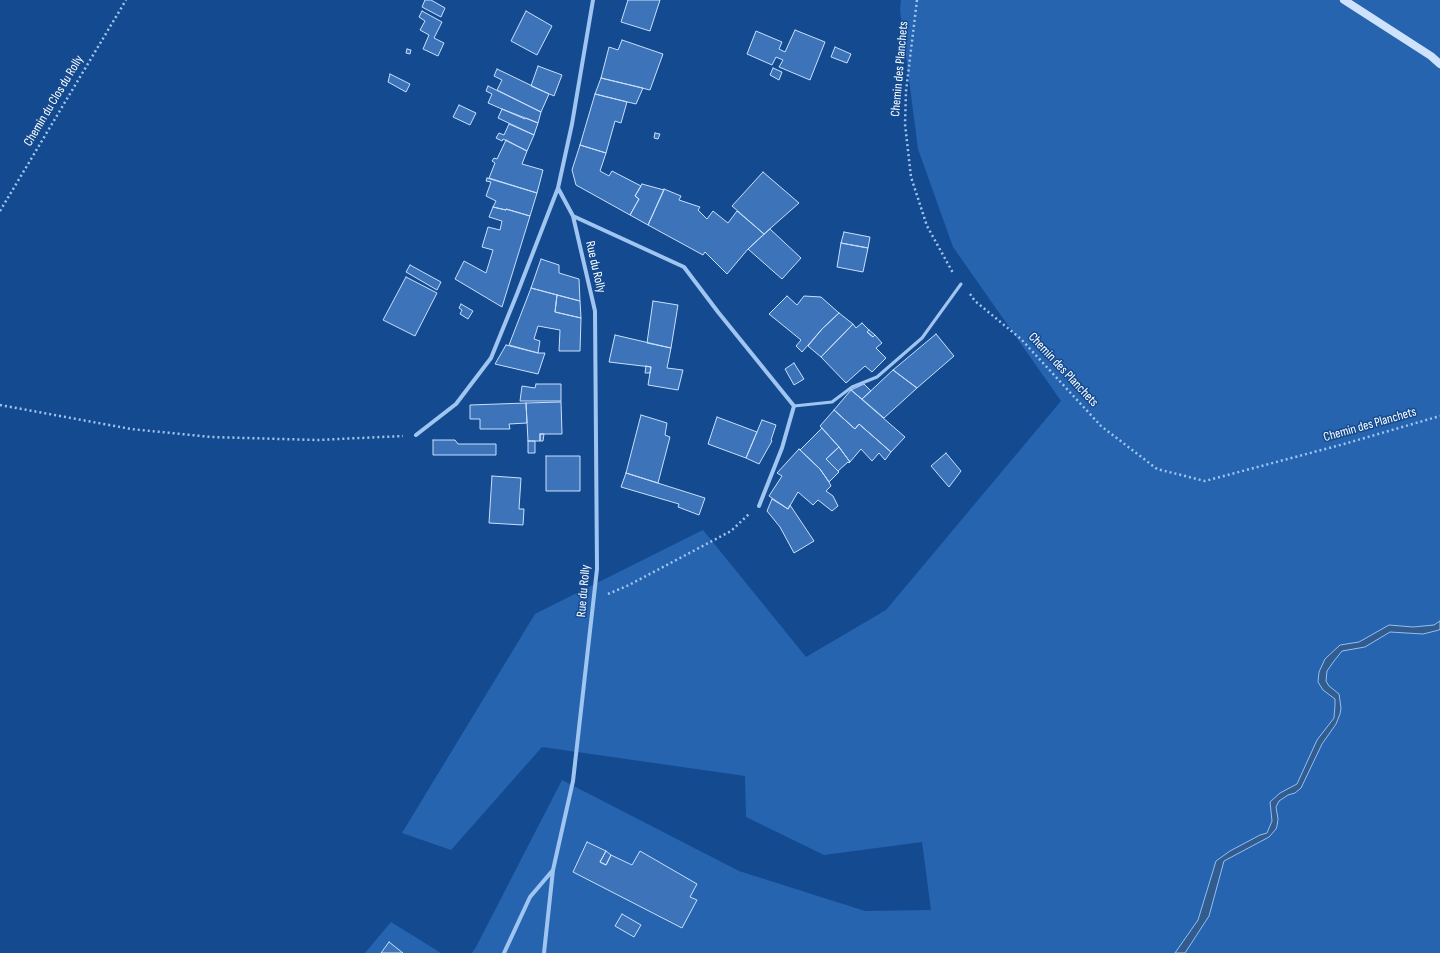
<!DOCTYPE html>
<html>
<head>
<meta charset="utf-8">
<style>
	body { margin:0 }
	canvas { display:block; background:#144a90 }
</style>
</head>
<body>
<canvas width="1440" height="953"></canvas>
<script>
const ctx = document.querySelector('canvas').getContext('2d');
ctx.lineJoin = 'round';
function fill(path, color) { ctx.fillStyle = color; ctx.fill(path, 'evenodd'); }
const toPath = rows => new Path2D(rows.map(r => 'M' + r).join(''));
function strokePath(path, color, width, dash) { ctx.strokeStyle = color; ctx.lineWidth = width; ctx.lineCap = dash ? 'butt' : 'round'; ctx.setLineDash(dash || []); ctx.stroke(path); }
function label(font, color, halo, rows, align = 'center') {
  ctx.font = font + ' "Sofia Sans Condensed",sans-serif'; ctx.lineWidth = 3; ctx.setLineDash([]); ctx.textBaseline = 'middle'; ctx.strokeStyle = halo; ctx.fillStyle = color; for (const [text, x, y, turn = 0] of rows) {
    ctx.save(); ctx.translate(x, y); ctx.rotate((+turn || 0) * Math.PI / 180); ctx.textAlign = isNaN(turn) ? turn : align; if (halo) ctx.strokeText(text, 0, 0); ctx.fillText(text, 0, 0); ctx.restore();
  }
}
fill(toPath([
	[901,0,1440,0,1440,953,472,953,476,947,562,780,739,871,865,911,931,910,922,842,824,855,746,817,745,776,542,747,451,850,402,833,535,614,703,530,806,657,886,610,1061,401,953,247,918,149,900,10],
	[391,922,441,953,365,953]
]), '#2664af');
const water = toPath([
	[1440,621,1440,629,1439,630,1423,634,1390,632,1365,647,1342,651,1334,661,1327,671,1326,681,1329,686,1339,694,1341,708,1340,714,1336,724,1322,744,1301,788,1295,793,1288,795,1279,801,1276,807,1278,819,1277,826,1276,829,1269,837,1224,861,1209,916,1185,953,1175,953,1198,920,1216,861,1230,851,1260,835,1267,833,1272,821,1270,802,1280,793,1297,784,1317,740,1334,718,1335,705,1335,699,1323,690,1318,682,1319,672,1325,659,1340,645,1359,642,1389,625,1413,627,1434,625,1440,621]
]);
fill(water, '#325b8e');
strokePath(water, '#92c0f4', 1);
const building = toPath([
	[425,0,431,0,445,8,441,17,422,7,425,0],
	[628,0,660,0,650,31,621,22,628,0],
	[422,11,442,22,434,38,444,43,438,56,423,49,429,35,420,30,425,21,419,17,422,11],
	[526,11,552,26,537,55,511,41,526,11],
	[795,30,825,42,810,80,779,67,783,60,776,57,772,65,747,54,756,31,782,42,779,49,785,52,795,30],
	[622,40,663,54,650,90,601,78,609,47,618,50,622,40],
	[835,47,851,54,847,63,831,57,835,47],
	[407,49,411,50,410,54,406,53,407,49],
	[538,66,562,75,554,96,531,86,538,66],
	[773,68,782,72,779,80,770,75,773,68],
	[497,69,549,94,541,112,497,90,502,80,494,76,497,69],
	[390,74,410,84,406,92,388,82,390,74],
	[601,78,643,88,636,104,595,94,601,78],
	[488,86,541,112,538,123,526,118,525,119,488,103,492,94,486,91,488,86],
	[595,94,627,102,621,123,615,121,606,153,580,145,595,94],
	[459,105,476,113,470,125,453,117,459,105],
	[502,109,538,123,534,135,498,118,502,109],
	[509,124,534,135,527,151,503,139,502,141,496,138,499,133,504,135,509,124],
	[655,133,660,134,658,139,654,138,655,133],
	[506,140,527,151,522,164,543,170,537,193,489,178,495,163,492,161,494,158,497,159,506,140],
	[580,145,606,153,600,171,609,176,612,171,641,186,635,196,639,199,630,215,576,185,572,170,580,145],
	[763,172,799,203,764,234,732,206,763,172],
	[487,178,537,193,530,216,506,209,506,210,493,207,496,201,486,196,491,182,486,181,487,178],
	[642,184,664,190,648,225,630,215,639,199,635,196,642,184],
	[664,189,681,196,679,200,700,207,698,210,707,219,713,211,728,223,737,211,764,234,748,249,727,274,705,252,703,255,648,225,664,189],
	[493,207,506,210,506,209,530,216,502,307,455,279,464,261,486,273,493,250,482,247,488,227,500,230,502,221,489,217,493,207],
	[770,229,801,258,782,279,748,249,770,229],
	[844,232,870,237,868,248,841,243,844,232],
	[841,243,868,248,863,272,837,267,841,243],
	[541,259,559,265,559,273,579,279,580,301,531,288,541,259],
	[410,265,441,282,437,290,406,272,410,265],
	[406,277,437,293,415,336,383,320,406,277],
	[531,288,557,295,555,312,581,318,580,351,559,351,560,330,538,326,534,339,540,341,538,353,509,345,531,288],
	[557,295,580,301,581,318,555,312,557,295],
	[787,296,797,305,804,296,821,297,839,313,822,329,802,352,796,346,801,340,769,314,787,296],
	[653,301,678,305,671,348,647,343,653,301],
	[461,304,473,311,468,319,460,314,462,310,459,308,461,304],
	[839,313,853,324,821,357,808,346,822,329,839,313],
	[862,323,869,330,867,332,873,337,875,335,882,343,876,348,886,358,872,372,865,366,846,383,821,357,853,324,856,328,862,323],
	[869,330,875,335,873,337,867,332,869,330],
	[936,334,954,356,917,388,893,370,936,334],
	[615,335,671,348,667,368,683,370,678,390,648,385,651,367,609,362,615,335],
	[506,345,538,353,545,353,538,374,495,364,506,345],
	[794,363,804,379,794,385,785,369,794,363],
	[646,366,651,367,650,373,645,373,646,366],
	[893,370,917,388,884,418,862,399,893,370],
	[536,384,561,384,561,401,520,401,522,386,535,388,536,384],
	[864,384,871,391,862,399,851,390,864,384],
	[851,390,905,437,891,452,859,424,855,429,834,410,851,390],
	[561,402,562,434,540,434,540,441,528,441,526,403,561,402],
	[526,403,527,423,509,424,510,429,480,429,480,419,470,419,470,405,526,403],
	[834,410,855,429,859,424,891,452,885,460,879,453,872,461,861,449,850,462,839,447,820,426,834,410],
	[641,415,667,423,665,435,670,437,658,483,626,473,641,415],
	[717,417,757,432,746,458,708,444,717,417],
	[762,420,776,425,771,440,772,441,759,464,746,458,762,420],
	[822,428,839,447,826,459,839,472,829,482,820,469,800,450,822,428],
	[540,434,544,434,543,441,540,441,540,434],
	[433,440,455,440,458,444,496,444,496,455,433,455,433,440],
	[528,441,535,441,535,453,528,453,528,441],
	[839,447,850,462,849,463,848,462,838,471,826,459,839,447],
	[799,449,820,469,829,482,831,486,826,491,833,496,838,506,832,511,818,500,813,505,798,492,788,509,769,496,782,476,777,473,799,449],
	[946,453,961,471,949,487,931,466,946,453],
	[546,456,580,456,580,491,546,491,546,456],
	[626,473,705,498,699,515,678,507,679,504,621,487,626,473],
	[492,476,521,478,519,509,524,509,523,525,489,523,492,476],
	[772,499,788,509,790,505,814,541,794,553,780,527,767,511,772,499],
	[587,842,606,851,600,862,606,865,611,855,632,865,640,851,697,884,690,897,697,900,682,928,573,872,587,842],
	[606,851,611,855,606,865,600,862,606,851],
	[622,914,641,925,634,937,615,926,622,914],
	[389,942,403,953,381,953,389,942]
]);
fill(building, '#3d74b9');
strokePath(building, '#c7dffc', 1);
strokePath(toPath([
	[917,0,906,91,905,124,911,177,927,226,953,273],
	[0,211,126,0],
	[970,294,975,301,1021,339,1101,426,1157,469,1205,481,1344,444,1440,416],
	[0,405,131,429,211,437,317,440,403,436],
	[608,594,629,585,731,531,749,514]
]), '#a0c5f1', 2.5, [2, 3]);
strokePath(toPath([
	[794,406,832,402,852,387,877,377,922,338,961,284]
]), '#a0c5f1', 3);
strokePath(toPath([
	[573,216,684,267,718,312,794,406,782,448,759,506],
	[416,435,456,404,491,358,517,294,558,188],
	[504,953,530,897,553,870,573,781,597,569,595,311,573,216,558,188,572,124,593,0],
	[544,953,553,870]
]), '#a0c5f1', 4);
strokePath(toPath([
	[1344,0,1431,56,1440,64]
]), '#cfe2fc', 8);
label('13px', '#fff', '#144a90', [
	["Chemin des Planchets",900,69,-85],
	["Chemin du Clos du Rolly",54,101,-59],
	["Rue du Rolly",595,267,77],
	["Chemin des Planchets",1063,370,47],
	["Chemin des Planchets",1370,425,-16],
	["Rue du Rolly",584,591,-85]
]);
</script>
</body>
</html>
